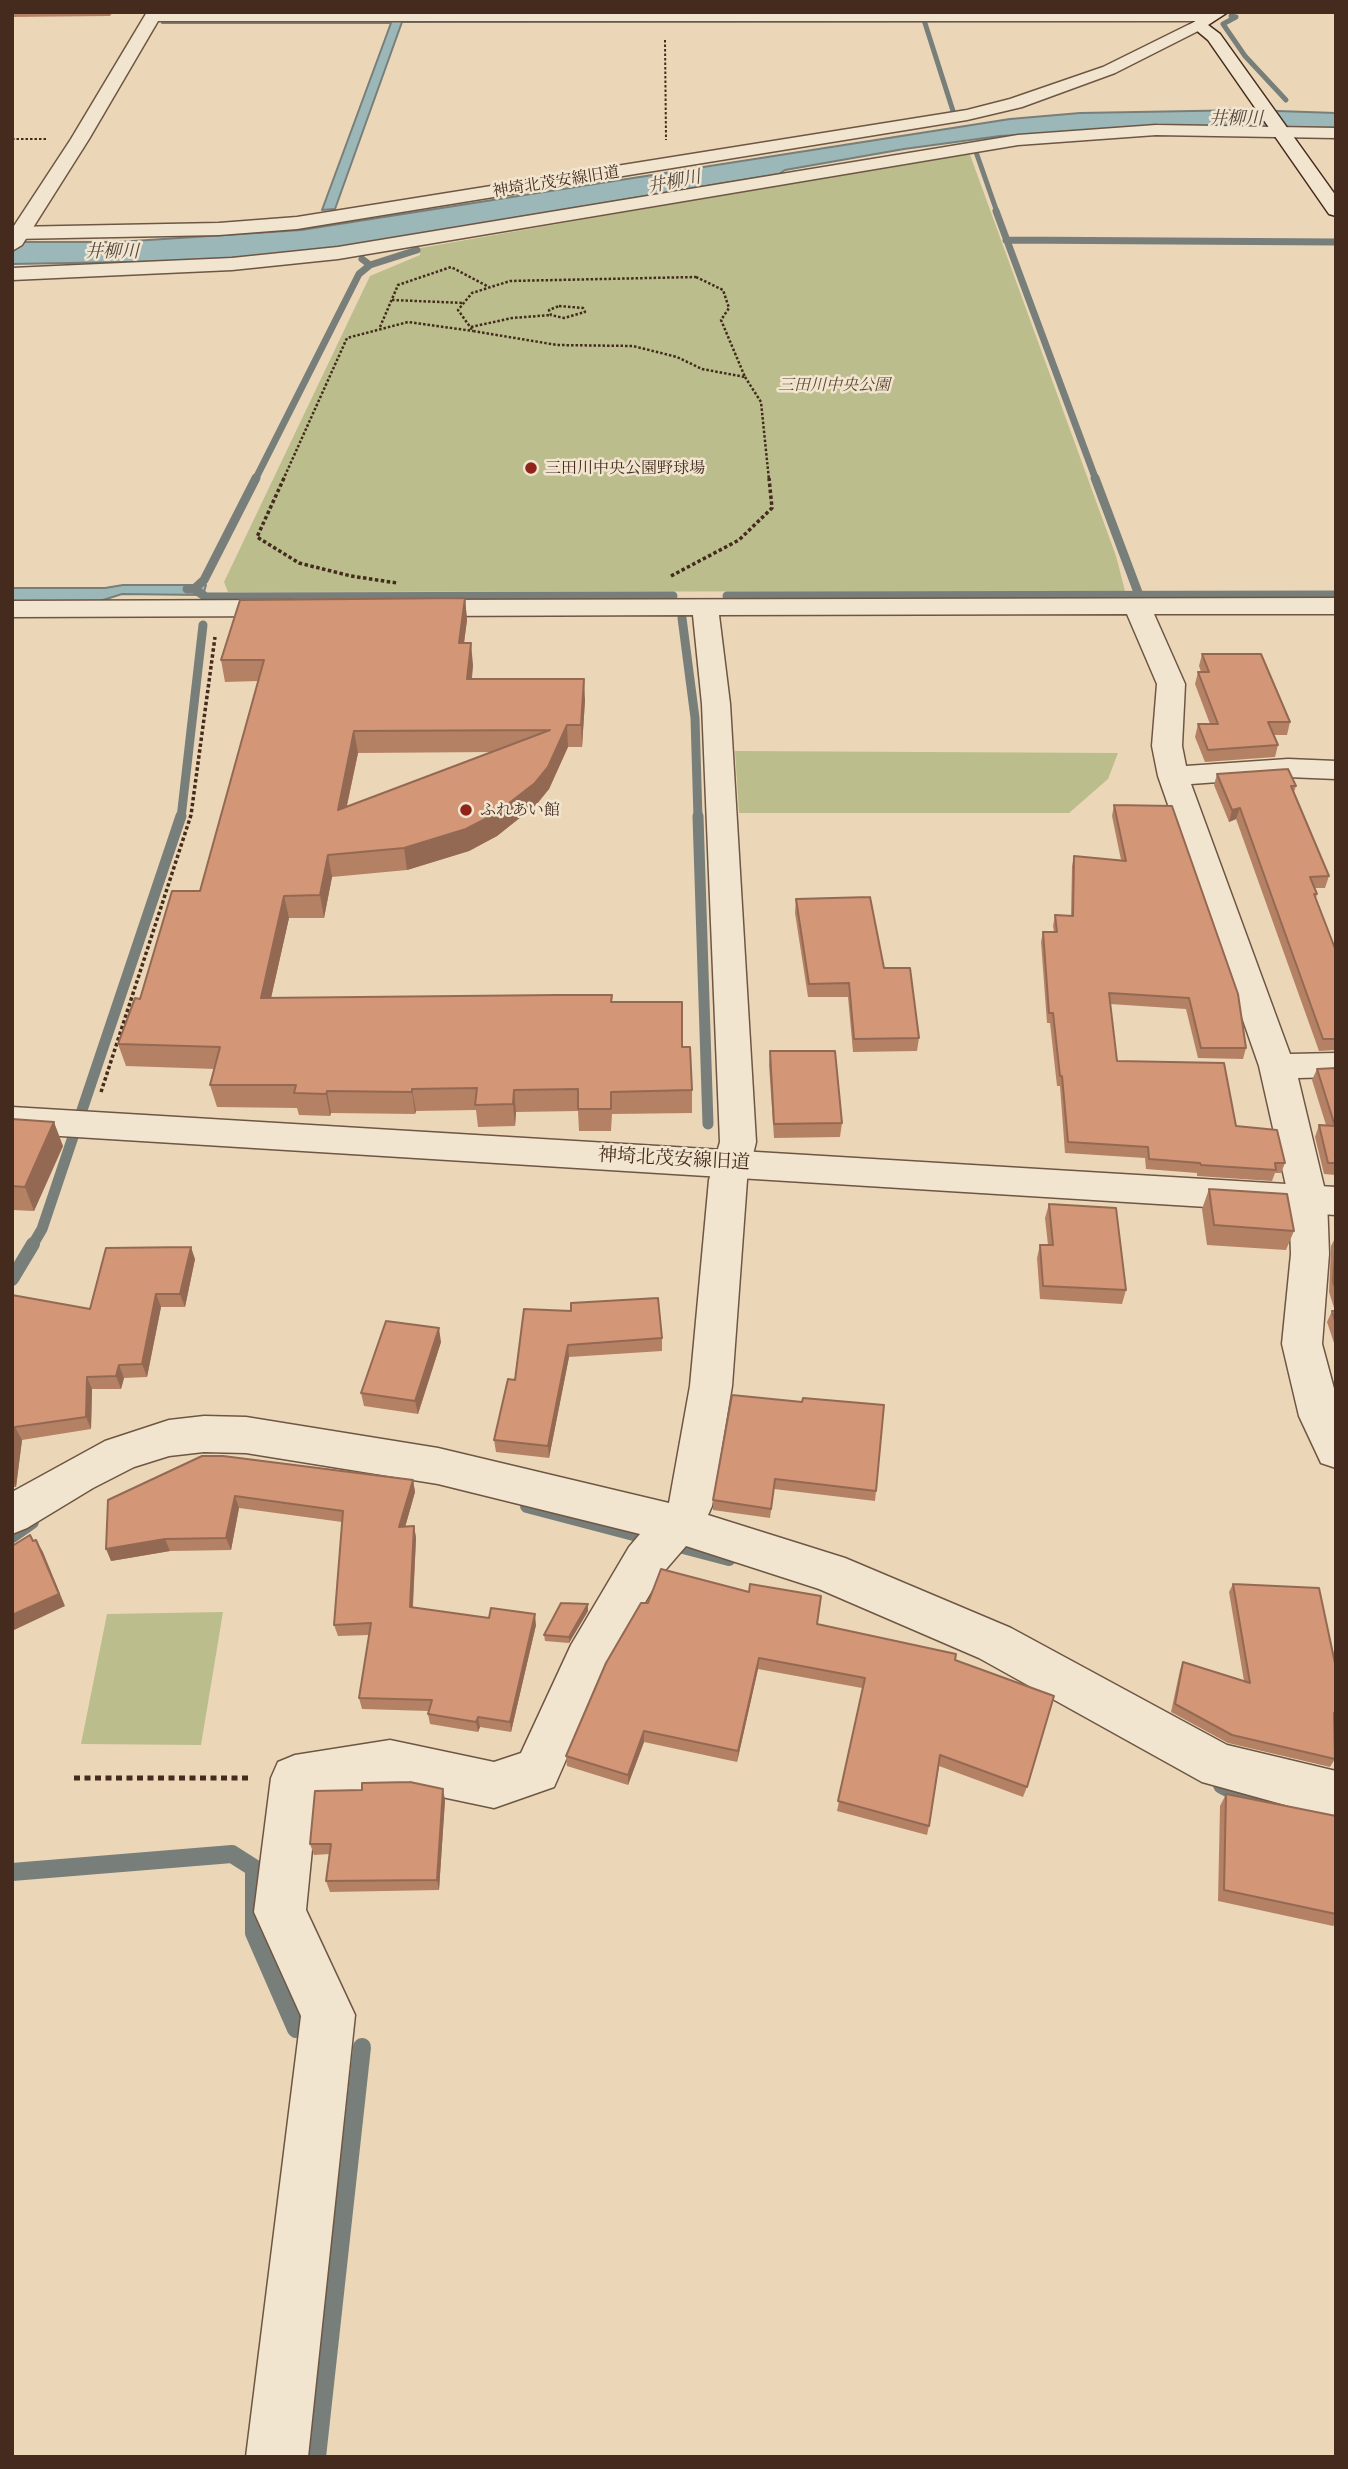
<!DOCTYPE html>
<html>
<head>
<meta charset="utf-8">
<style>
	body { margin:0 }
	#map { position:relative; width:1348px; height:2469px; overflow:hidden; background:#ebd7b7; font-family:"Libre Caslon Text",serif }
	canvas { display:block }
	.frame { position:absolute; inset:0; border:14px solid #442b1e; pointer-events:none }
</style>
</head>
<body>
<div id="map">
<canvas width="1348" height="2469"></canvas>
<div class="frame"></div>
</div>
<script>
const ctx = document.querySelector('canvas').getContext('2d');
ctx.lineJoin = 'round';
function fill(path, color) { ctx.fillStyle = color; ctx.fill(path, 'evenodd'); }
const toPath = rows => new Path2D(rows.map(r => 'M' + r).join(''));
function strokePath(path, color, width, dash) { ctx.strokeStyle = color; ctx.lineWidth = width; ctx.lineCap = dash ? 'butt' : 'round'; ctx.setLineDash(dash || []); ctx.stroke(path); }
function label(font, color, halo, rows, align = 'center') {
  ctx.font = font + ' "Libre Caslon Text","Noto Serif JP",serif'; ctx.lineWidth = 5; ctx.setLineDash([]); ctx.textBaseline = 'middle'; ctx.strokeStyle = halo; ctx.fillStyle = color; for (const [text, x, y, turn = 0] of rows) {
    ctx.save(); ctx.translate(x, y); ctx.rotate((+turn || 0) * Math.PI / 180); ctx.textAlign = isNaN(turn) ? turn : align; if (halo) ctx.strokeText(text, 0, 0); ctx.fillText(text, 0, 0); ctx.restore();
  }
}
fill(toPath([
	[969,152,1116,556,1125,591,228,592,224,582,370,276,420,255,420,248],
	[735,751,1118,753,1108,779,1069,813,739,813],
	[223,1612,201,1745,81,1744,107,1614]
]), '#bbbd8c');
const water = toPath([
	[1186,18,1188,21,402,22,335,209,322,210,391,23,162,23,165,19,1186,18],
	[1249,110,1336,113,1336,128,1165,127,1000,136,904,149,785,170,779,174,303,253,185,261,12,264,12,242,118,242,301,230,1010,119,1080,113,1249,110],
	[123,585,206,585,203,595,122,594,100,601,12,601,12,588,105,588,123,585]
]);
fill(water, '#9bb7b8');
strokePath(water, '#787f7a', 2);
strokePath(toPath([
	[1231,16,1236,17,1223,24,1245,56,1286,100],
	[924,20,953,111],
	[976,152,997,212]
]), '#787f7a', 5);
strokePath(toPath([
	[996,211,1096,480],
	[1006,240,1336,242],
	[370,265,417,250],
	[255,480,359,274,370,265,362,259]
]), '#787f7a', 7);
strokePath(toPath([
	[1095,478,1139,595],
	[187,589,194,589,206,597,673,596],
	[194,589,204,580,256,478],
	[727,596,1336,595],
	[682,618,695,718,698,818],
	[181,818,203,625]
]), '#787f7a', 9);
strokePath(toPath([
	[698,816,708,1124],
	[32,1246,42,1229,181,816]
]), '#787f7a', 11);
strokePath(toPath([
	[12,1279,33,1244],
	[527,1506,729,1559],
	[12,1536,32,1522],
	[1221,1784,1225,1786]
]), '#787f7a', 14);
strokePath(toPath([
	[1222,1785,1261,1805],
	[12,1872,232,1854,254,1868,254,1933,296,2029],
	[317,2457,362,2047]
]), '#787f7a', 18);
const minor = toPath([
	[147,12,1216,12,1220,16,1212,21,158,21,89,139,22,245,12,251,12,229,71,139,147,12],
	[1156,125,1336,128,1336,138,1156,135,1018,145,338,259,232,270,12,280,12,268,232,258,338,247,1018,135,1156,125],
	[1336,598,1336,614,1154,614,1185,684,1182,746,1186,766,1288,759,1336,761,1336,779,1288,777,1191,784,1290,1054,1336,1053,1336,1077,1298,1078,1327,1199,1329,1254,1322,1344,1336,1396,1336,1468,1321,1463,1299,1416,1282,1344,1291,1254,1289,1199,1259,1066,1158,776,1152,746,1157,684,1127,614,719,615,730,704,756,1142,747,1180,732,1386,712,1506,708,1515,845,1558,1011,1628,1227,1745,1336,1771,1336,1819,1202,1782,979,1658,819,1589,686,1546,661,1575,604,1673,554,1787,494,1808,390,1786,317,1798,306,1910,355,2015,308,2457,246,2457,301,2016,254,1912,271,1778,278,1762,295,1755,390,1740,494,1762,521,1753,571,1645,629,1547,640,1534,438,1484,246,1453,204,1452,169,1456,134,1467,93,1488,27,1528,12,1534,12,1492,105,1441,169,1420,204,1416,246,1417,438,1448,669,1503,690,1386,709,1180,720,1142,702,704,693,615,414,616,405,614,401,608,405,602,414,600,1336,598],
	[291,600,300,602,304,608,300,614,291,616,12,617,12,601,291,600]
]);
const tertiary = toPath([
	[1198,20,1206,25,1204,28,1115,73,1022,107,967,120,297,229,219,235,12,239,12,227,219,223,297,217,967,110,1010,99,1103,67,1198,20],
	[12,1107,1336,1187,1336,1215,12,1133,12,1107]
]);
const secondary = toPath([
	[1209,12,1228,12,1208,25,1220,34,1336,196,1336,216,1329,214,1208,40,1190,25,1209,12]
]);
strokePath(minor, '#6e5644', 3);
strokePath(tertiary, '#6e5644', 3);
strokePath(secondary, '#442b1e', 3);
strokePath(toPath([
	[665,40,666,140],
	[12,139,48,139]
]), '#442b1e', 2, [2.5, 2]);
strokePath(toPath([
	[696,277,723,290,729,308,721,320,745,377,702,369,677,357,633,346,557,345,473,331,458,310,472,293,510,281,696,277],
	[392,300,464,303],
	[559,306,583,308,585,312,564,318,551,315,549,310,559,306],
	[380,327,398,285,451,267,489,287],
	[471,327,512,318,551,315],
	[745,377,761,402,769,480],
	[283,480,347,338,408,322,473,331]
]), '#442b1e', 2.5, [2.5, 2]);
strokePath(toPath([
	[284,478,257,537,299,563,351,576,397,583],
	[671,576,739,540,772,508,769,478],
	[101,1092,191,815,215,637]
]), '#442b1e', 3.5, [3.5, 2.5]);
strokePath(toPath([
	[74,1778,252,1778]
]), '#442b1e', 5, [6, 4.5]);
fill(minor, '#f2e5d0');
fill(tertiary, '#f2e5d0');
fill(secondary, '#f2e5d0');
fill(toPath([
	[12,12,113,12,110,16,12,17],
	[465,598,467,620,464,643,473,665,472,679,585,700,582,747,568,747,549,789,536,805,497,836,469,851,407,870,332,877,324,918,289,918,271,998,612,995,612,1002,682,1047,692,1090,692,1113,612,1114,611,1131,579,1131,578,1111,516,1112,515,1126,478,1127,476,1110,416,1111,415,1114,331,1113,330,1116,299,1115,297,1108,217,1107,210,1085,215,1069,126,1066,118,1044,140,999,200,891,258,681,225,682,221,660],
	[492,752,347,806,358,753],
	[1202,654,1290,722,1287,735,1274,735,1278,745,1275,757,1205,762,1195,737,1198,724,1210,724,1195,684,1198,672,1201,672,1199,666],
	[1217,774,1296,786,1294,792,1329,876,1325,888,1314,888,1317,894,1316,898,1336,951,1336,1050,1319,1051,1236,819,1229,822,1214,785],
	[1114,805,1246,1048,1243,1059,1198,1058,1186,1009,1110,1004,1117,1061,1236,1126,1285,1163,1281,1173,1275,1173,1272,1181,1197,1176,1197,1173,1146,1169,1145,1158,1065,1153,1060,1086,1057,1086,1050,1023,1047,1023,1041,942,1043,932,1054,932,1053,926,1055,915,1071,916,1072,866,1074,856,1121,860,1112,816],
	[796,899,884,968,919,1038,917,1051,853,1052,848,997,808,997,795,913],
	[770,1051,842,1123,840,1137,774,1138,769,1065],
	[1336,1068,1336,1175,1324,1174,1315,1137,1319,1125,1326,1125,1312,1080,1317,1069],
	[12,1119,63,1146,34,1211,12,1210],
	[1209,1189,1294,1231,1286,1250,1207,1245,1202,1209],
	[1049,1204,1126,1290,1122,1304,1040,1299,1037,1258,1040,1245,1048,1245,1045,1218],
	[1336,1236,1336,1349,1327,1322,1332,1311,1335,1311,1329,1292,1331,1246],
	[195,1259,185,1307,161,1307,147,1377,124,1378,121,1389,92,1389,91,1429,22,1440,16,1487,12,1487,12,1295,90,1309],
	[524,1309,662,1338,662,1351,569,1357,549,1458,496,1452,494,1440,515,1380],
	[441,1342,418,1414,364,1406,361,1393],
	[802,1402,876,1491,875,1501,774,1489,770,1518,713,1510,713,1500],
	[413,1480,415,1492,405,1527,414,1526,416,1538,413,1607,536,1625,511,1732,480,1727,478,1732,430,1724,428,1714,429,1711,362,1709,359,1698,369,1635,338,1636,334,1625,342,1522,239,1508,231,1550,170,1551,111,1561,108,1500],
	[1233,1584,1336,1668,1336,1719,1334,1720,1335,1759,1330,1767,1228,1743,1171,1712,1180,1670,1183,1662,1244,1681,1229,1592],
	[588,1611,569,1643,545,1641,544,1635],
	[817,1624,955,1660,1027,1787,1023,1797,939,1766,929,1826,927,1835,837,1811,862,1688,758,1669,737,1762,644,1742,628,1785,567,1766,566,1756],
	[1226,1794,1336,1816,1336,1923,1333,1926,1218,1901,1220,1806],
	[445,1800,439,1890,330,1892,326,1881,329,1854,314,1855,310,1844]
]), '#b58165');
fill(toPath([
	[465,598,467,620,461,665,459,643],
	[471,643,473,665,469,701,467,679],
	[584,679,585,700,582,747,581,725],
	[567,725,568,747,549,789,536,805,497,836,469,851,407,870,404,848],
	[354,731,358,753,341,832,338,810],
	[1240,808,1236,819,1229,822,1232,810],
	[328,855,332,877,324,918,320,895],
	[284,896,289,918,266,1020,261,998],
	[412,1089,416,1111,415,1114,412,1092],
	[514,1090,516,1112,515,1126,513,1104],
	[327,1091,331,1113,330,1116,326,1094],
	[54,1122,63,1146,34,1211,25,1187],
	[191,1247,195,1259,185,1307,180,1294],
	[156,1294,161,1307,147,1377,142,1364],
	[439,1328,441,1342,418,1414,415,1401],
	[568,1345,569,1357,549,1458,548,1446],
	[119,1365,124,1378,121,1389,116,1376],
	[87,1377,92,1389,91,1429,86,1417],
	[15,1427,22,1440,16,1487,12,1480,12,1453],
	[413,1480,415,1492,402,1538,399,1527],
	[235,1496,239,1508,231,1550,226,1538],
	[414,1526,416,1538,412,1618,410,1607],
	[165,1539,170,1551,111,1561,106,1549],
	[36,1540,43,1552,65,1606,12,1631,12,1615],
	[588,1604,588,1611,569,1643,569,1637],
	[535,1614,536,1625,511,1732,510,1722],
	[759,1658,758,1669,737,1762,738,1751],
	[478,1717,480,1727,478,1732,476,1722],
	[644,1731,644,1742,628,1785,628,1775],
	[443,1789,445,1800,439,1890,437,1880]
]), '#946953');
const building = toPath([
	[465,598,459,643,471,643,467,679,584,679,581,725,567,725,548,767,535,783,495,814,466,829,404,848,328,855,320,895,284,896,261,998,557,995,612,995,611,1002,682,1002,682,1047,690,1047,692,1090,611,1092,611,1109,578,1109,578,1089,514,1090,513,1104,475,1105,477,1088,412,1089,412,1092,327,1091,326,1094,294,1093,296,1085,210,1085,220,1047,118,1044,135,998,140,999,172,891,200,891,264,660,221,660,240,600,465,598],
	[550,730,338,810,354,731,550,730],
	[1202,654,1261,654,1290,722,1268,722,1278,745,1208,750,1198,724,1218,724,1198,672,1209,672,1202,654],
	[1288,769,1296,786,1291,786,1329,876,1310,877,1317,894,1314,894,1336,951,1336,1039,1323,1039,1240,808,1232,810,1217,774,1288,769],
	[1114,805,1172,806,1238,994,1246,1048,1201,1048,1189,998,1109,993,1117,1061,1224,1063,1236,1126,1277,1130,1285,1163,1275,1163,1276,1170,1201,1165,1200,1163,1149,1159,1148,1147,1068,1142,1062,1076,1060,1076,1053,1013,1049,1013,1043,932,1057,932,1055,915,1073,916,1074,856,1126,861,1114,805],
	[870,897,884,968,910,968,919,1038,854,1039,849,983,809,984,796,899,870,897],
	[770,1051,835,1051,842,1123,774,1124,770,1051],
	[1336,1068,1336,1163,1328,1163,1319,1125,1335,1126,1317,1069,1336,1068],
	[12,1119,54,1122,25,1187,12,1186,12,1119],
	[1209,1189,1287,1194,1294,1231,1214,1225,1209,1189],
	[1049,1204,1116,1208,1126,1290,1043,1286,1040,1245,1053,1245,1049,1204],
	[1336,1237,1336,1289,1333,1282,1336,1237],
	[191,1247,180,1294,156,1294,142,1364,119,1365,116,1376,87,1377,86,1417,15,1427,12,1453,12,1295,90,1309,106,1248,191,1247],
	[658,1298,662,1338,568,1345,548,1446,494,1440,508,1379,515,1380,524,1309,571,1311,571,1303,658,1298],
	[1332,1311,1336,1311,1336,1324,1332,1311],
	[386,1321,439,1328,415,1401,361,1393,386,1321],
	[732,1395,802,1402,803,1398,884,1405,876,1491,775,1479,771,1509,713,1500,732,1395],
	[202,1456,223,1456,413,1480,399,1527,414,1526,410,1607,489,1618,491,1608,535,1614,510,1722,478,1717,476,1722,428,1714,432,1700,359,1698,371,1623,334,1625,343,1511,235,1496,226,1538,165,1539,106,1549,108,1500,202,1456],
	[30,1535,33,1541,36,1540,59,1594,12,1615,12,1546,30,1535],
	[661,1569,749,1592,750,1584,821,1596,817,1624,956,1654,955,1660,1054,1696,1027,1787,940,1755,929,1826,838,1801,865,1678,759,1658,738,1751,644,1731,628,1775,566,1756,606,1663,641,1603,648,1603,661,1569],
	[1233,1584,1319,1588,1336,1668,1336,1712,1334,1713,1335,1759,1232,1735,1175,1704,1183,1662,1250,1683,1233,1584],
	[561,1603,588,1604,569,1637,544,1635,561,1603],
	[410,1782,443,1789,437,1880,326,1881,331,1844,310,1844,315,1791,362,1790,362,1783,410,1782],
	[1226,1794,1336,1816,1336,1914,1224,1890,1226,1794]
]);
fill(building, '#d39676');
strokePath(building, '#946953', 2);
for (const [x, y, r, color] of [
	[531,468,7,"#8f2418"],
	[466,810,7,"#8f2418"]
]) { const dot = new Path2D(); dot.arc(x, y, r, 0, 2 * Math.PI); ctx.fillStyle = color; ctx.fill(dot); strokePath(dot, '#f2e5d0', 2.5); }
label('16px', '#442b1e', '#f2e5d0', [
	["神埼北茂安線旧道",556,182,-9]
]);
label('italic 16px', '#5c4834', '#f2e5d0', [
	["三田川中央公園",834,385]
]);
label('16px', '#442b1e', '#f2e5d0', [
	["三田川中央公園野球場",545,468],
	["ふれあい館",480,810]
], 'left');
label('italic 18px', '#55473d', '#f2e5d0', [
	["井柳川",1236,119],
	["井柳川",674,182,-11],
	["井柳川",112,252]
]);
label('19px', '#442b1e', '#f2e5d0', [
	["神埼北茂安線旧道",674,1159,3]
]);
</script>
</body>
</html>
